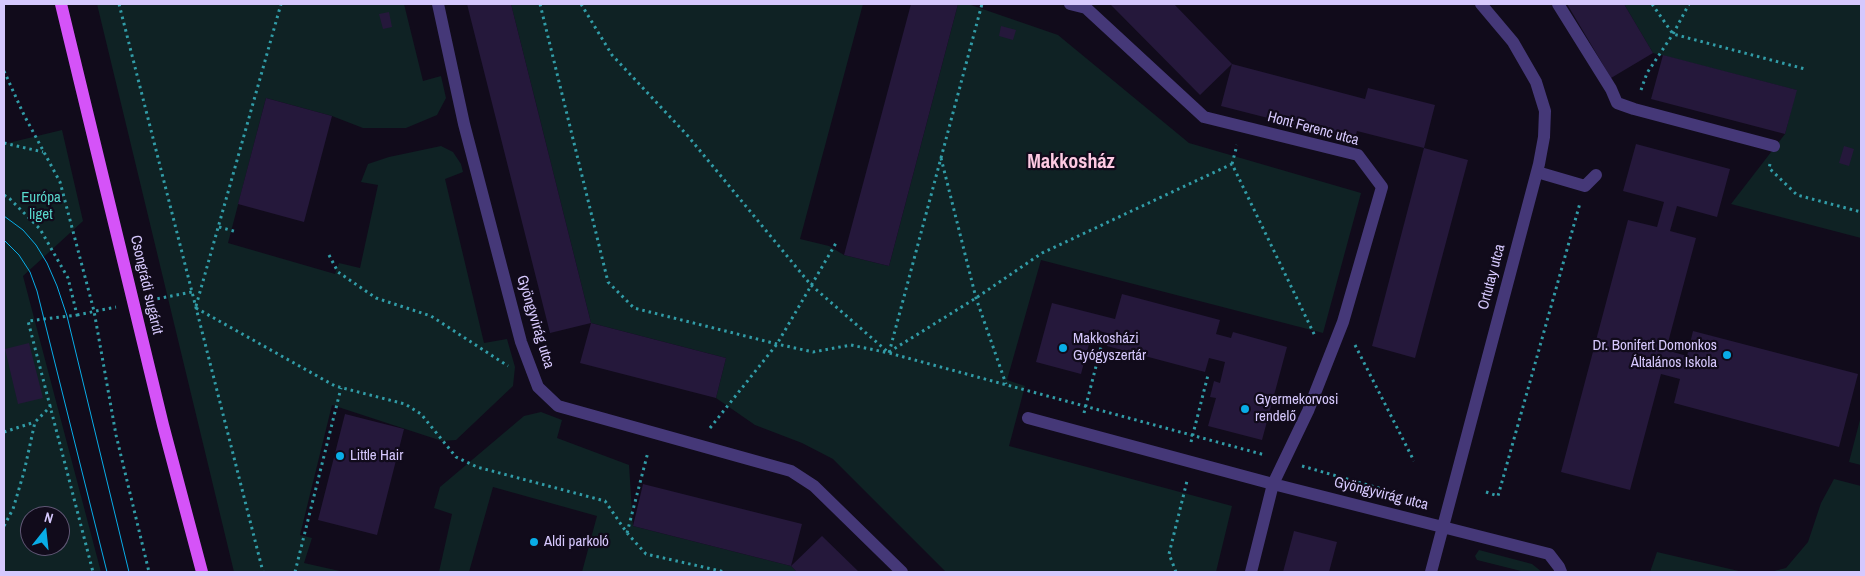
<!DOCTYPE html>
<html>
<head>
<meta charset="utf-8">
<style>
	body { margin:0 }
	#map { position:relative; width:1865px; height:576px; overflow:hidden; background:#110b1b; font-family:"Archivo Narrow",sans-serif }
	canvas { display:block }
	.frame { position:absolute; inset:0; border:5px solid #d6c8fd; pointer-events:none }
	.north { position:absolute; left:20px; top:506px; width:50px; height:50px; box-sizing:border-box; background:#110b1b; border:1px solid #605775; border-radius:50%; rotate:16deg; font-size:14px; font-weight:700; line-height:20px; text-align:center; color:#d6c8fd }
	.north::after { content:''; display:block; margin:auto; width:18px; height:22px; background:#09ade7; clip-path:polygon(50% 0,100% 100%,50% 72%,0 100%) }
</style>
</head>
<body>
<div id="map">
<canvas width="1865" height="576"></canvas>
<div class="frame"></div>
<div class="north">N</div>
</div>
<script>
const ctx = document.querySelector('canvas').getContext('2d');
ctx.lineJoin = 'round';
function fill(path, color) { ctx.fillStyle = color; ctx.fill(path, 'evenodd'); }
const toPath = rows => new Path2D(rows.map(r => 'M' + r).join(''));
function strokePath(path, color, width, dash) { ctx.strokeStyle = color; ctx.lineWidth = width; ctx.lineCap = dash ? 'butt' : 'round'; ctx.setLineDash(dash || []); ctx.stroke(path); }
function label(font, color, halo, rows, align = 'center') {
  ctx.font = font + ' "Archivo Narrow",sans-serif'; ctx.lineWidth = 4.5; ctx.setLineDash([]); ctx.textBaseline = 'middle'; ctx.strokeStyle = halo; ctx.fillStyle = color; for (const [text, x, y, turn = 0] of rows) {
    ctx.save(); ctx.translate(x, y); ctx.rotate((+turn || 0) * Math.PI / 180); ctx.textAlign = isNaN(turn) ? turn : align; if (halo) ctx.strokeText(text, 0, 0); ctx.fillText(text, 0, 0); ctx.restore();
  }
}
fill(toPath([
	[97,4,404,4,423,81,441,76,446,98,437,115,406,128,363,128,332,116,266,98,228,243,335,274,339,263,360,268,378,185,361,182,368,164,389,157,441,146,453,152,461,164,463,172,445,179,484,343,507,339,515,367,513,386,456,440,442,441,332,405,300,535,312,538,304,563,344,572,234,572],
	[511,4,863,4,800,239,829,246,844,255,889,266,958,4,968,4,1058,35,1189,143,1361,193,1323,333,1041,260,1007,380,1025,386,1009,446,1232,506,1216,572,946,572,833,459,802,443,755,425,716,398,726,358,591,323],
	[1624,4,1861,4,1861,238,1731,204,1785,134,1796,90,1653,53],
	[62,130,83,221,23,276,101,572,4,572,4,144],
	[30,516,60,516,60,546,30,546],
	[541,412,562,420,557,438,629,465,633,526,791,566,797,572,582,572,597,516,493,487,469,572,439,572,452,514,434,508,440,487,524,416],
	[1861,416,1861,465,1849,462],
	[1834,479,1861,486,1861,572,1770,572,1786,568,1808,542,1821,503],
	[1479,550,1532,564,1542,572,1525,572,1477,560,1475,556],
	[1657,552,1743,572,1650,572]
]), '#0f2224');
fill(toPath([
	[467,4,511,4,591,323,550,333],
	[911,4,958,4,889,266,844,255],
	[1110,4,1174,4,1232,64,1365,99,1368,88,1435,105,1424,148,1357,131,1354,140,1221,106,1232,64,1200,95],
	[1567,4,1624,4,1653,53,1611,78],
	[389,12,392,27,383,29,379,14],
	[1001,26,1016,30,1013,40,999,36],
	[1663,55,1797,90,1785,134,1651,99],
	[266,98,332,116,304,222,238,204],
	[1636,144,1730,169,1717,217,1677,206,1670,231,1696,238,1666,350,1687,356,1693,331,1858,374,1839,447,1674,403,1680,379,1661,374,1630,490,1561,472,1628,220,1657,227,1664,202,1623,191],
	[1844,146,1854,149,1849,166,1839,163],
	[1424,148,1468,160,1415,358,1372,346],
	[1122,294,1220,320,1216,334,1231,338,1233,332,1287,347,1262,440,1208,426,1216,398,1210,397,1214,381,1220,383,1225,362,1209,358,1205,372,1107,346,1110,334,1093,329,1081,374,1036,362,1052,303,1115,319],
	[591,323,726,358,716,398,580,363],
	[29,343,43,398,18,404,5,349],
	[345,414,404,429,377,535,318,520],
	[643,484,802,524,791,566,822,536,859,572,797,572,791,566,633,526],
	[1294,531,1337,542,1329,572,1283,572]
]), '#25183b');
strokePath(toPath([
	[119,4,263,572],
	[540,4,608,282,634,308,777,344,813,352,851,345,889,353,982,4],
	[581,4,612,55,687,135,811,285,889,353,1265,455],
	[1652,4,1673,34,1805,69],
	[4,71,24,115,60,182,94,311,116,435,149,572],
	[1641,90,1647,73,1673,34,1689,4],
	[4,143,43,152],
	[941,158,976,298,1006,384],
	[1232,164,1237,145],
	[1770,164,1769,168,1797,195,1861,212],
	[4,195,10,199,40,229,68,278,77,315,28,321,93,572],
	[219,227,237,232],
	[329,255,338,272,376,298,431,316,508,366],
	[151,300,192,292],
	[196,306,281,4],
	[196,308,335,386,405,404,421,414,456,457,477,467,605,501,627,533,646,554,725,572],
	[77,315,116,307],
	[1355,345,1414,461],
	[889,352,976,298,1042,253,1232,164,1315,336],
	[1084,413,1102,343],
	[710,428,777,344,836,243],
	[4,432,35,422],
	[1191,442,1208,375],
	[1302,466,1382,489],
	[1486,492,1498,496,1580,203],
	[4,526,13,509,24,472,35,422,51,406],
	[627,533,648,452],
	[295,572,341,388],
	[1176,572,1169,554,1187,481]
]), '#319ca7', 3, [2.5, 4]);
strokePath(toPath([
	[438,4,464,124,521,342,538,387,558,406,791,471,814,486,902,572],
	[1558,4,1611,89,1617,103,1634,109,1774,146],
	[1537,172,1585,186,1596,175],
	[1028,418,1273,484,1308,411,1343,322,1382,187,1358,155,1204,117,1086,8,1070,4],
	[1251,572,1273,484,1549,554,1559,567,1561,572],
	[1431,572,1539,164,1544,137,1545,111,1536,82,1513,42,1481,4]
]), '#453878', 12);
strokePath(toPath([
	[61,4,163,425,202,572]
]), '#d553f8', 12);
strokePath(toPath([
	[4,216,23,230,36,245,47,263,57,286,67,316,129,572],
	[4,240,19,255,30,272,37,291,107,572]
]), '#09ade7', 1);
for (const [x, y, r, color] of [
	[1063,348,5,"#09ade7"],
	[1727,355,5,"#09ade7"],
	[1245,409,5,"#09ade7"],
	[340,456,5,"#09ade7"],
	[534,542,5,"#09ade7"]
]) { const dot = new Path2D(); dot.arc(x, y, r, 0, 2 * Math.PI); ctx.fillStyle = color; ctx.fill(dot); strokePath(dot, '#110b1b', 2); }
label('15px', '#d6c8fd', '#110b1b', [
	["Hont Ferenc utca",1313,129,15],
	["Ortutay utca",1492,277,-75],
	["Csongrádi sugárút",146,285,77],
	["Gyöngyvirág utca",535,322,73],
	["Gyöngyvirág utca",1381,494,14]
]);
label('15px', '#58d8cd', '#110b1b', [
	["Európa",41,198],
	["liget",41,215]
]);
label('15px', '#d6c8fd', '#110b1b', [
	["Makkosházi",1073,339],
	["Gyógyszertár",1073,356],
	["Dr. Bonifert Domonkos",1717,346,"right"],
	["Általános Iskola",1717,363,"right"],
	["Gyermekorvosi",1255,400],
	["rendelő",1255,417],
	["Little Hair",350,456],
	["Aldi parkoló",544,542]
], 'left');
label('bold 20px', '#fdc9e2', '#110b1b', [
	["Makkosház",1071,163]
]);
</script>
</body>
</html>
